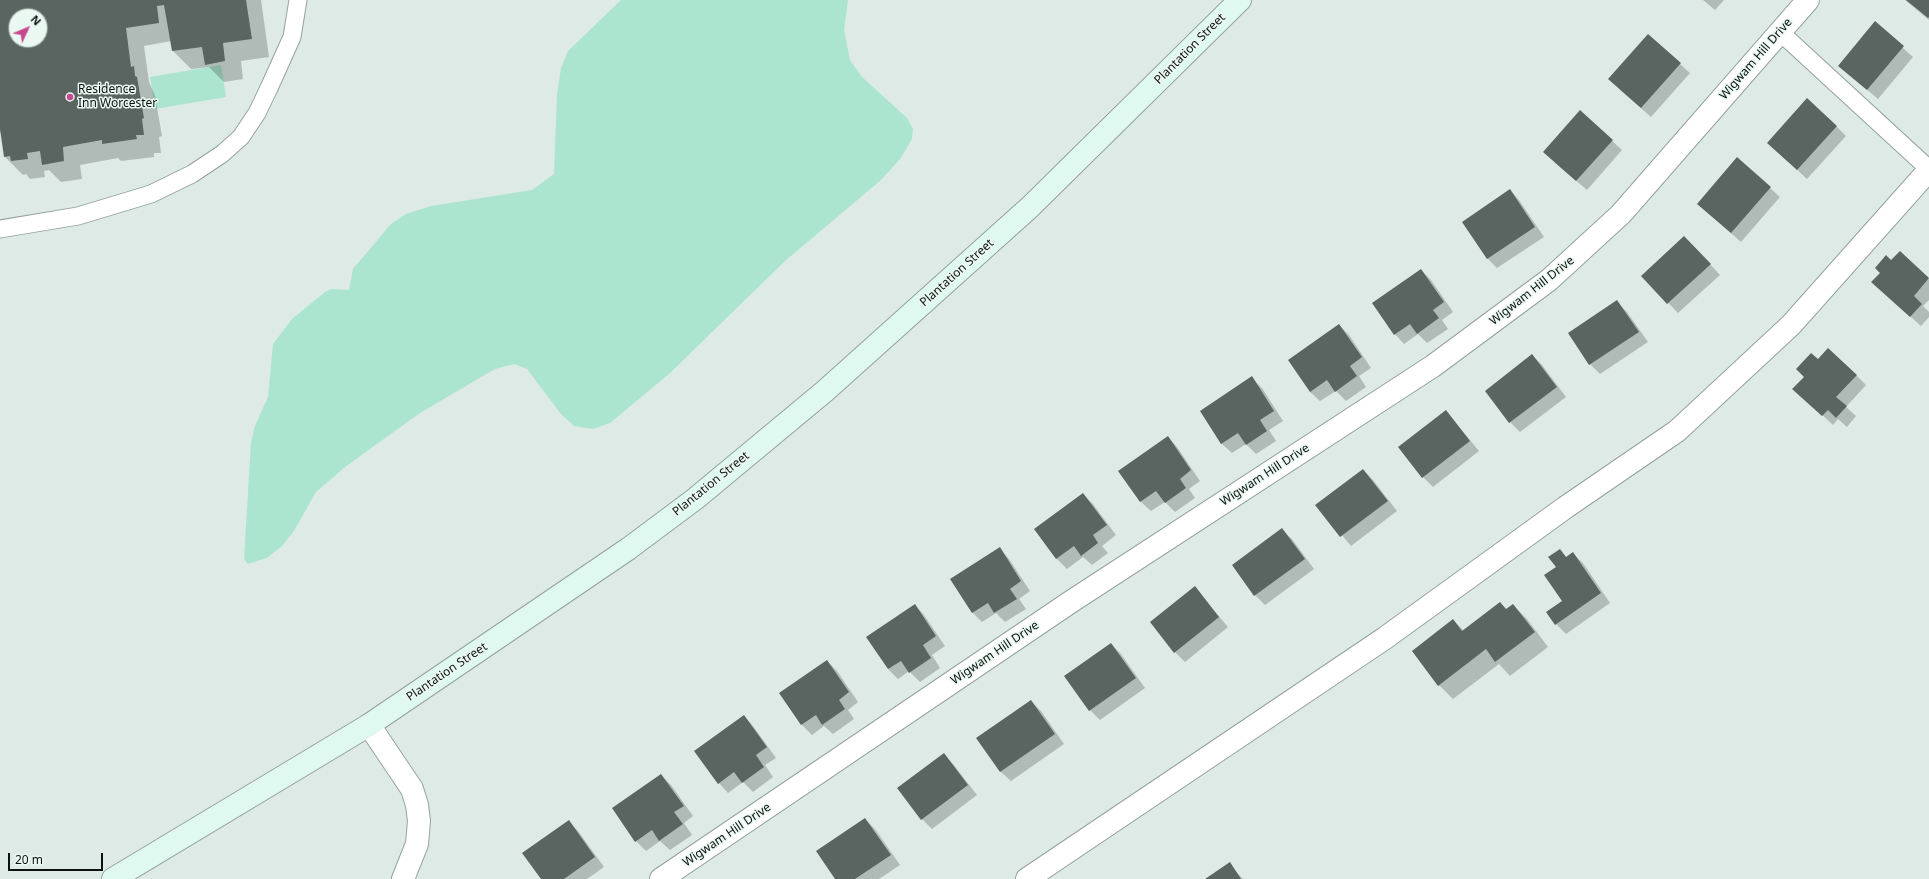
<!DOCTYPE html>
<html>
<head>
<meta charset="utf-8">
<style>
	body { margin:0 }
	#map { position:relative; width:1929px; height:879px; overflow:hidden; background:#ddeae5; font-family:"Noto Sans",sans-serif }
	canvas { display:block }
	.north { position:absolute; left:8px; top:8px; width:40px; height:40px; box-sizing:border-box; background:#eaf8f2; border:1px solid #919b97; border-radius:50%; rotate:46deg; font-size:11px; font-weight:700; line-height:16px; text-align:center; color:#0c100e }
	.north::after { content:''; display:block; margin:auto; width:14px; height:18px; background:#c94790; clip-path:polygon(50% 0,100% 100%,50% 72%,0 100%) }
	.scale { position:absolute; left:8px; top:853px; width:95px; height:18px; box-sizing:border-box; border:2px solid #0c100e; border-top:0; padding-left:5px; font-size:12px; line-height:14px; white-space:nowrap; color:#0c100e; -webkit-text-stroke:3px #eaf8f2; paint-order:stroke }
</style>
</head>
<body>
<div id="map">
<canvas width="1929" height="879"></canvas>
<div class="north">N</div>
<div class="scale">20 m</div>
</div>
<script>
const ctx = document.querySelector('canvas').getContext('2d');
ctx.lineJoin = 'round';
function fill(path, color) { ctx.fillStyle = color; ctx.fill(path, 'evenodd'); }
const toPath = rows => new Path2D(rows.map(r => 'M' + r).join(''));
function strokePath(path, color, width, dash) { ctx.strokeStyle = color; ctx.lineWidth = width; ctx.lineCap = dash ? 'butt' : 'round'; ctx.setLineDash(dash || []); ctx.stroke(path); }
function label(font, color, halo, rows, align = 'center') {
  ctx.font = font + ' "Noto Sans",sans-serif'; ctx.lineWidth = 3; ctx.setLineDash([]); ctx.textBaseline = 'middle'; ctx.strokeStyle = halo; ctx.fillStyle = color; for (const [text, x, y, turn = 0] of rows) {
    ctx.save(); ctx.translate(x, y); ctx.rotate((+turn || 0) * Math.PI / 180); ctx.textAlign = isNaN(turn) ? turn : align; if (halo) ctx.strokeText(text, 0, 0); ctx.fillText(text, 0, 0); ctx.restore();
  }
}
fill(toPath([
	[621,0,848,0,844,30,850,60,862,77,907,118,913,129,912,139,900,159,881,180,785,261,669,374,610,423,593,429,574,426,561,414,527,369,514,364,495,369,420,413,345,467,316,492,294,531,282,546,267,558,248,564,244,559,251,442,255,426,268,397,273,344,292,319,325,292,331,289,349,290,353,269,391,224,406,214,431,206,532,190,554,174,557,95,561,68,568,51],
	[221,65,226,97,155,109,150,77]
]), '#ace5cf');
fill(toPath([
	[0,0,261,0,269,57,241,61,243,79,224,82,209,67,191,69,173,51,171,41,144,46,149,82,155,96,162,136,159,137,161,153,154,153,154,157,121,161,118,158,80,165,82,179,61,182,49,170,44,171,45,177,30,179,26,174,23,175,5,157,1,132,0,132],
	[16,16,40,16,40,40,16,40],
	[1703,0,1724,0,1715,10],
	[1905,0,1929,0,1929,20],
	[1875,23,1913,57,1878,99,1839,66],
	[1680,64,1690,73,1651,117,1619,89],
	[1580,112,1622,150,1587,190,1554,162],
	[1836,126,1846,136,1807,179,1778,152],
	[1737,159,1780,197,1741,242,1708,213],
	[1510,190,1519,200,1544,237,1497,268,1487,258],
	[1694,247,1720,275,1678,313,1642,276],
	[1900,253,1929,279,1929,300,1923,306,1929,312,1929,317,1921,326,1883,292,1881,273],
	[1421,270,1431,280,1453,312,1442,320,1448,329,1427,343,1418,334,1404,344,1395,334],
	[1617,302,1627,312,1648,342,1600,374,1590,364],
	[1339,325,1349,335,1371,368,1359,376,1366,387,1346,401,1336,391,1320,401,1310,392],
	[1532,355,1542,365,1566,397,1520,432,1510,422,1486,391],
	[1818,361,1856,375,1866,385,1846,407,1856,416,1847,427,1838,419,1833,425,1804,398,1805,377],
	[1252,378,1262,388,1283,421,1269,430,1276,441,1256,454,1246,444,1232,453,1222,444,1201,411],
	[1446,411,1479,451,1433,487,1423,477],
	[1168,437,1177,447,1200,481,1189,489,1195,498,1175,512,1165,502,1151,511,1141,502,1120,471],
	[1363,470,1373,480,1397,511,1351,546,1317,505],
	[1083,494,1093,504,1116,535,1102,546,1108,553,1092,565,1083,557,1067,569,1057,559,1035,529],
	[1282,530,1292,539,1314,569,1265,605,1255,595],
	[1000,549,1009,559,1030,591,1019,599,1026,609,1005,622,996,613,982,622,972,612],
	[1559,550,1567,558,1573,554,1583,563,1610,603,1566,634,1556,624,1563,601,1557,567],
	[1195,588,1228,627,1185,662,1175,652],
	[915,605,924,615,945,646,932,655,940,668,920,682,909,671,898,679,888,669],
	[1513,605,1527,619,1548,647,1510,676,1499,664,1453,699,1439,685,1453,620,1464,631,1506,610],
	[1111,644,1121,654,1145,688,1100,720,1090,710,1066,676],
	[827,661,837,671,858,702,848,710,854,719,833,734,824,726,812,735,802,725,780,694],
	[1031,701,1041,711,1064,744,1011,781,1001,772,978,738],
	[744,716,753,726,776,758,765,765,773,777,753,792,743,782,728,793,719,783],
	[944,754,953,764,977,795,932,829,922,819,898,788],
	[661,775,671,785,693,816,684,823,692,835,670,850,660,841,646,851,636,841],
	[865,819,875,829,900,865,879,879,836,879],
	[568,821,578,831,604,867,587,879,542,879],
	[1229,864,1243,879,1207,879]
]), '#0003');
fill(toPath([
	[0,0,246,0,252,39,223,43,225,61,205,65,202,47,172,51,164,5,157,6,159,23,126,28,131,67,134,66,135,76,137,77,144,118,142,119,144,135,136,135,137,139,102,144,102,140,63,147,64,161,42,165,40,151,27,153,28,159,11,161,10,156,4,157,0,129],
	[16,16,40,16,40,40,16,40],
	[1906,0,1929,0,1929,17,1928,18],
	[1875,21,1904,46,1867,90,1838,66],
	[1648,34,1681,63,1641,108,1608,79],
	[1807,98,1837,126,1797,170,1767,143],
	[1580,110,1613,140,1576,181,1543,152],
	[1737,157,1771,187,1731,233,1697,204],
	[1510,189,1535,227,1487,259,1462,222],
	[1684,236,1711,264,1667,304,1641,276],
	[1900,251,1929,278,1914,296,1922,304,1910,317,1871,282,1880,273,1875,268,1886,255,1891,260],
	[1421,269,1444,302,1433,310,1439,318,1417,334,1410,324,1394,335,1372,303],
	[1617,300,1639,332,1589,365,1568,333],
	[1339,324,1362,357,1350,366,1357,376,1335,392,1327,380,1310,392,1288,360],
	[1828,348,1857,375,1836,397,1847,406,1836,418,1828,410,1822,416,1792,389,1804,377,1796,369,1811,353,1818,359],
	[1532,354,1557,387,1509,423,1485,391],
	[1252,376,1274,411,1260,420,1267,431,1246,445,1238,433,1221,444,1200,411],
	[1446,410,1470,441,1422,478,1398,447],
	[1168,436,1191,470,1180,479,1186,488,1165,503,1156,491,1140,502,1118,471],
	[1363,469,1388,501,1340,537,1315,505],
	[1083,493,1107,525,1093,535,1098,543,1081,556,1074,546,1056,559,1034,529],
	[1282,528,1305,559,1254,596,1232,565],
	[1000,547,1021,581,1010,589,1017,599,994,613,988,603,972,613,950,579],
	[1560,549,1566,557,1573,552,1601,593,1555,625,1546,612,1562,601,1544,575,1556,567,1548,557],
	[1195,586,1219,617,1174,653,1150,622],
	[1500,602,1506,609,1513,604,1535,632,1495,662,1486,649,1438,686,1412,651,1453,619,1462,631],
	[915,604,936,636,923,645,931,658,909,673,901,661,888,669,866,637],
	[1111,643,1136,678,1089,711,1064,676],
	[827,660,849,692,839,700,845,709,822,725,816,715,801,725,779,693],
	[1031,700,1055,734,1000,772,976,738],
	[744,715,767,747,756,755,764,767,742,783,734,772,718,784,694,751],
	[944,753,968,785,921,820,897,788],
	[661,774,684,806,674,812,683,824,659,841,652,830,635,842,612,808],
	[865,818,891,855,855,879,835,879,816,851],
	[569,820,595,857,564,879,541,879,522,853],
	[1230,862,1241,879,1205,879]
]), '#5a6561');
const service = toPath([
	[1780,32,1929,169],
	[0,229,78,216,151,194,192,174,222,154,241,137,257,113,269,88,292,37,298,0]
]);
const minor = toPath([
	[369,725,412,789,417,805,419,821,417,844,403,879],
	[661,879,1072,601,1433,366,1549,280,1621,214,1808,0],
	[1027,879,1385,638,1566,507,1677,431,1791,325,1929,170]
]);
const secondary = toPath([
	[113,879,369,725,628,549,695,499,825,391,1030,207,1240,0]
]);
strokePath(service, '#95a29d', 19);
strokePath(minor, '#95a29d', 24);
strokePath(secondary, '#95a29d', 24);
strokePath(service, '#fff', 17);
strokePath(minor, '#fff', 22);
strokePath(secondary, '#e0f9f0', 22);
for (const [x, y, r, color] of [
	[70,97,4,"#c94790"]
]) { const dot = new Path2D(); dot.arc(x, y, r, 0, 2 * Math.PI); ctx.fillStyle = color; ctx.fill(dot); strokePath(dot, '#eaf8f2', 1.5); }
label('12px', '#0c100e', '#eaf8f2', [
	["Plantation Street",1190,49,-45],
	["Wigwam Hill Drive",1756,59,-49],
	["Plantation Street",957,273,-42],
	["Wigwam Hill Drive",1532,291,-38],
	["Wigwam Hill Drive",1265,475,-33],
	["Plantation Street",711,484,-39],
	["Wigwam Hill Drive",995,653,-34],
	["Plantation Street",447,672,-34],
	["Wigwam Hill Drive",727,835,-34]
]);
label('12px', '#0c100e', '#eaf8f2', [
	["Residence",78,90],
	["Inn Worcester",78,104]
], 'left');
</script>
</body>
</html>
